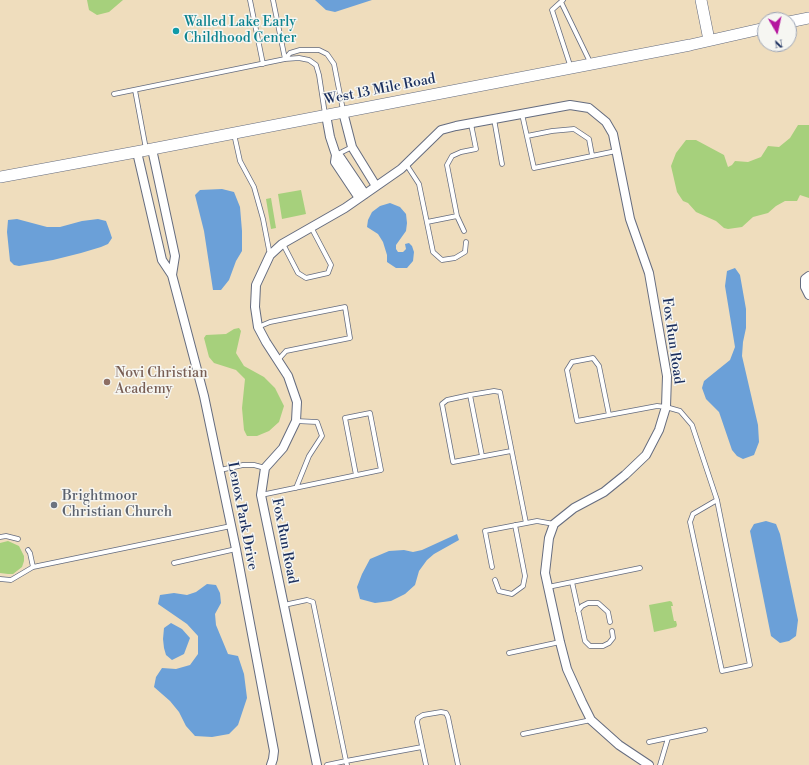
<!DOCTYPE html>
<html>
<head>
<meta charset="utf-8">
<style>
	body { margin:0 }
	#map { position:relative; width:809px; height:765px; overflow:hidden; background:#efddbd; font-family:"Libre Bodoni",serif }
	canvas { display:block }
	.north { position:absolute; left:757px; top:12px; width:40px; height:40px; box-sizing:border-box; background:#f6f6f2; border:1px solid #9ea6b7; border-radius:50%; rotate:171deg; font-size:11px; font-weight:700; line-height:16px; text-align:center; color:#1b2f5e }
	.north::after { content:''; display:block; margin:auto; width:14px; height:18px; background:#b5179e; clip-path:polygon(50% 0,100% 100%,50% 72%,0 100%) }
</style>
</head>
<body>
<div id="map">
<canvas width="809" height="765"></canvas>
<div class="north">N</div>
</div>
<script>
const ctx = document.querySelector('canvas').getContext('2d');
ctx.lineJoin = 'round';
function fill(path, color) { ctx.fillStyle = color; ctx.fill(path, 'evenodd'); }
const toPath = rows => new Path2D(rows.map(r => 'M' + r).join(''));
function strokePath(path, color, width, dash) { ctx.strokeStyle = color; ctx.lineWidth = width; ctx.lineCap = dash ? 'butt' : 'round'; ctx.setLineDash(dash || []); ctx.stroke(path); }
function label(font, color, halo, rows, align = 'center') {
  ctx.font = font + ' "Libre Bodoni",serif'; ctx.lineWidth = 3; ctx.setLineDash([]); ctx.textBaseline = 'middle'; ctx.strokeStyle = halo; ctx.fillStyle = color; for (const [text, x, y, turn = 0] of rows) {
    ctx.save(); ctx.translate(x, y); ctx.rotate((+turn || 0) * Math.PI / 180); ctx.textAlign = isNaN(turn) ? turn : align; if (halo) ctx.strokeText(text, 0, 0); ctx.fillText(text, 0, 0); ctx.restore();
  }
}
fill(toPath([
	[87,0,123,0,109,12,97,15,89,10],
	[798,125,809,125,809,198,800,195,797,201,785,201,776,206,768,213,753,217,742,227,728,229,724,228,716,221,696,212,688,203,683,201,677,192,671,166,676,153,686,140,696,140,724,155,728,167,732,165,735,161,748,162,761,157,768,146,779,147,790,138],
	[301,190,306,214,282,219,278,194],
	[271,198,276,228,271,229,266,199],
	[239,328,241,331,236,353,244,366,264,377,275,388,284,406,279,422,269,431,257,436,247,436,244,430,242,408,245,379,236,370,214,363,209,357,204,338,206,335,226,334,234,329],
	[8,541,19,546,24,556,24,561,22,567,13,574,8,574,0,573,0,543],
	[670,601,672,602,673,606,671,606,674,621,676,621,677,625,676,627,654,632,649,605]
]), '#a6d07c');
fill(toPath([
	[315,0,372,0,335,12,326,10],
	[222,189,234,192,240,207,242,231,242,251,236,261,229,280,221,290,213,290,204,231,195,195,200,190],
	[390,203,400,207,406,214,407,223,406,231,396,245,396,249,398,252,403,252,406,249,405,244,409,243,412,246,414,252,413,261,407,268,396,268,387,262,387,255,383,242,378,234,367,227,368,220,372,212,380,206],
	[17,219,47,227,60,227,82,221,98,219,106,221,110,232,112,238,108,244,101,247,81,253,53,260,19,266,14,265,10,261,7,232,8,220],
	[735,268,740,275,746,309,746,328,743,342,742,356,758,425,759,442,754,455,743,459,737,456,732,450,719,412,706,399,702,388,704,381,730,360,735,347,725,286,727,271],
	[766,521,776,524,780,534,798,620,796,636,789,641,780,643,771,636,750,531,754,524],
	[457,534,459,540,434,554,427,560,419,571,415,585,405,594,391,601,375,603,360,599,357,587,362,574,370,559,389,551,404,550,413,552,422,550],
	[207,584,216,585,220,593,221,603,215,614,216,625,228,654,238,656,244,674,247,698,238,725,229,734,212,737,195,736,186,726,179,712,170,701,154,687,156,677,162,668,176,669,190,665,198,654,198,636,187,624,158,604,160,595,174,593,187,595,196,592],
	[171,623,182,629,190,638,184,654,172,660,166,655,164,648,163,639,164,628]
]), '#6ba0d8');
const lane = toPath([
	[250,0,263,64],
	[273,0,285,59],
	[563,0,552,10,571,68],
	[561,2,591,64],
	[285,59,290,53,300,50,319,50,327,54,334,64,343,110],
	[135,90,146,149],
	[114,94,285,59,299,58,309,60,316,65,319,75,325,114],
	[522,114,534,168,616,151],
	[494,119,502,164],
	[234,134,240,161,254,187,263,219,270,255],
	[527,136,552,131,574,129,589,139,592,155],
	[336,155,352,147],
	[406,164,419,184,433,252,442,260,455,258,465,252,466,242],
	[427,222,457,216],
	[464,231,457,216,447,165,452,156,461,152,476,149,471,124],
	[283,244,298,273,306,278,328,273,331,265,311,227],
	[258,327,270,322,345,307,350,338,286,351,278,360],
	[470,395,482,456],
	[609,415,599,366,593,358,572,362,567,370,577,421,657,406,666,407,680,411,692,425,717,500,750,665,722,671,690,522,693,514,717,500],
	[511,451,453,462,442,404,447,400,470,395,494,391,500,392,526,523],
	[220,470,243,465,254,465,265,468],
	[296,488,309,456,322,436,317,422,296,421],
	[261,495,381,470,370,413,345,418,356,475],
	[0,537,6,536,18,539],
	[28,550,30,553,33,567],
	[174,563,236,549],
	[492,567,485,531,537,521,554,524],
	[0,579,11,580,33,567,231,526],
	[495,580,499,591,512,594,523,586,525,576,515,525],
	[572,582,585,641,590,646,603,646,609,643,613,638,612,631],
	[548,587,640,568],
	[284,605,307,600,313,602,346,761,327,765],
	[578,611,582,606,588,603,598,603,608,612,610,622],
	[509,653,560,642],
	[523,734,591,720],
	[649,742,705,730],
	[347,765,346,761,422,747],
	[426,765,417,722,418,718,423,715,441,712,446,713,448,717,458,765],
	[660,765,668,738]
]);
const street = toPath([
	[343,112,352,147,376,186],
	[326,115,330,137,336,155,335,162,359,198],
	[152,149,175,256,172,275],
	[137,152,162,260,172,275,204,396,236,549,274,751,273,759,271,765],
	[336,155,340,157,365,194],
	[809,276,805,279,805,287,809,295],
	[317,765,261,495,265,468,283,448,296,421,297,402,288,376,266,342,258,327,255,307,256,285,270,255,282,244,345,208,401,169,441,130,456,126,570,105,589,108,606,122,613,134,630,219,649,273,667,376,666,407,659,430,646,455,625,475,604,492,574,508,554,524,549,538,545,573,560,642,567,669,582,702,591,720,619,745,649,765]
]);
const secondary = toPath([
	[701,0,709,40],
	[789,22,809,18],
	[0,177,152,149,690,45,765,28]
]);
strokePath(lane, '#656c7f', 5.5);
strokePath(street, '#656c7f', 10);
strokePath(secondary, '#656c7f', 12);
strokePath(lane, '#fff', 4);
strokePath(street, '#fff', 8);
strokePath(secondary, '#fff', 11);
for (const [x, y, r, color] of [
	[176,31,4,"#0f9aa8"],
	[107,382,4,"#8d6e63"],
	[54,505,4,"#6b7280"]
]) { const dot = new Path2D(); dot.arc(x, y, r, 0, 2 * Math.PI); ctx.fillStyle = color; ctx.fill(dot); strokePath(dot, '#f6f6f2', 1.5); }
label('14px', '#0d838f', '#f6f6f2', [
	["Walled Lake Early",184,23],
	["Childhood Center",184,39]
], 'left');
label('14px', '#1b2f5e', '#f6f6f2', [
	["West 13 Mile Road",380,90,-11],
	["Fox Run Road",672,341,82],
	["Lenox Park Drive",242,516,79],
	["Fox Run Road",284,541,79]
]);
label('14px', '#785e54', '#f6f6f2', [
	["Novi Christian",115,374],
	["Academy",115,390]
], 'left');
label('14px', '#5b616d', '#f6f6f2', [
	["Brightmoor",62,497],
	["Christian Church",62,513]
], 'left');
</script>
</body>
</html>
